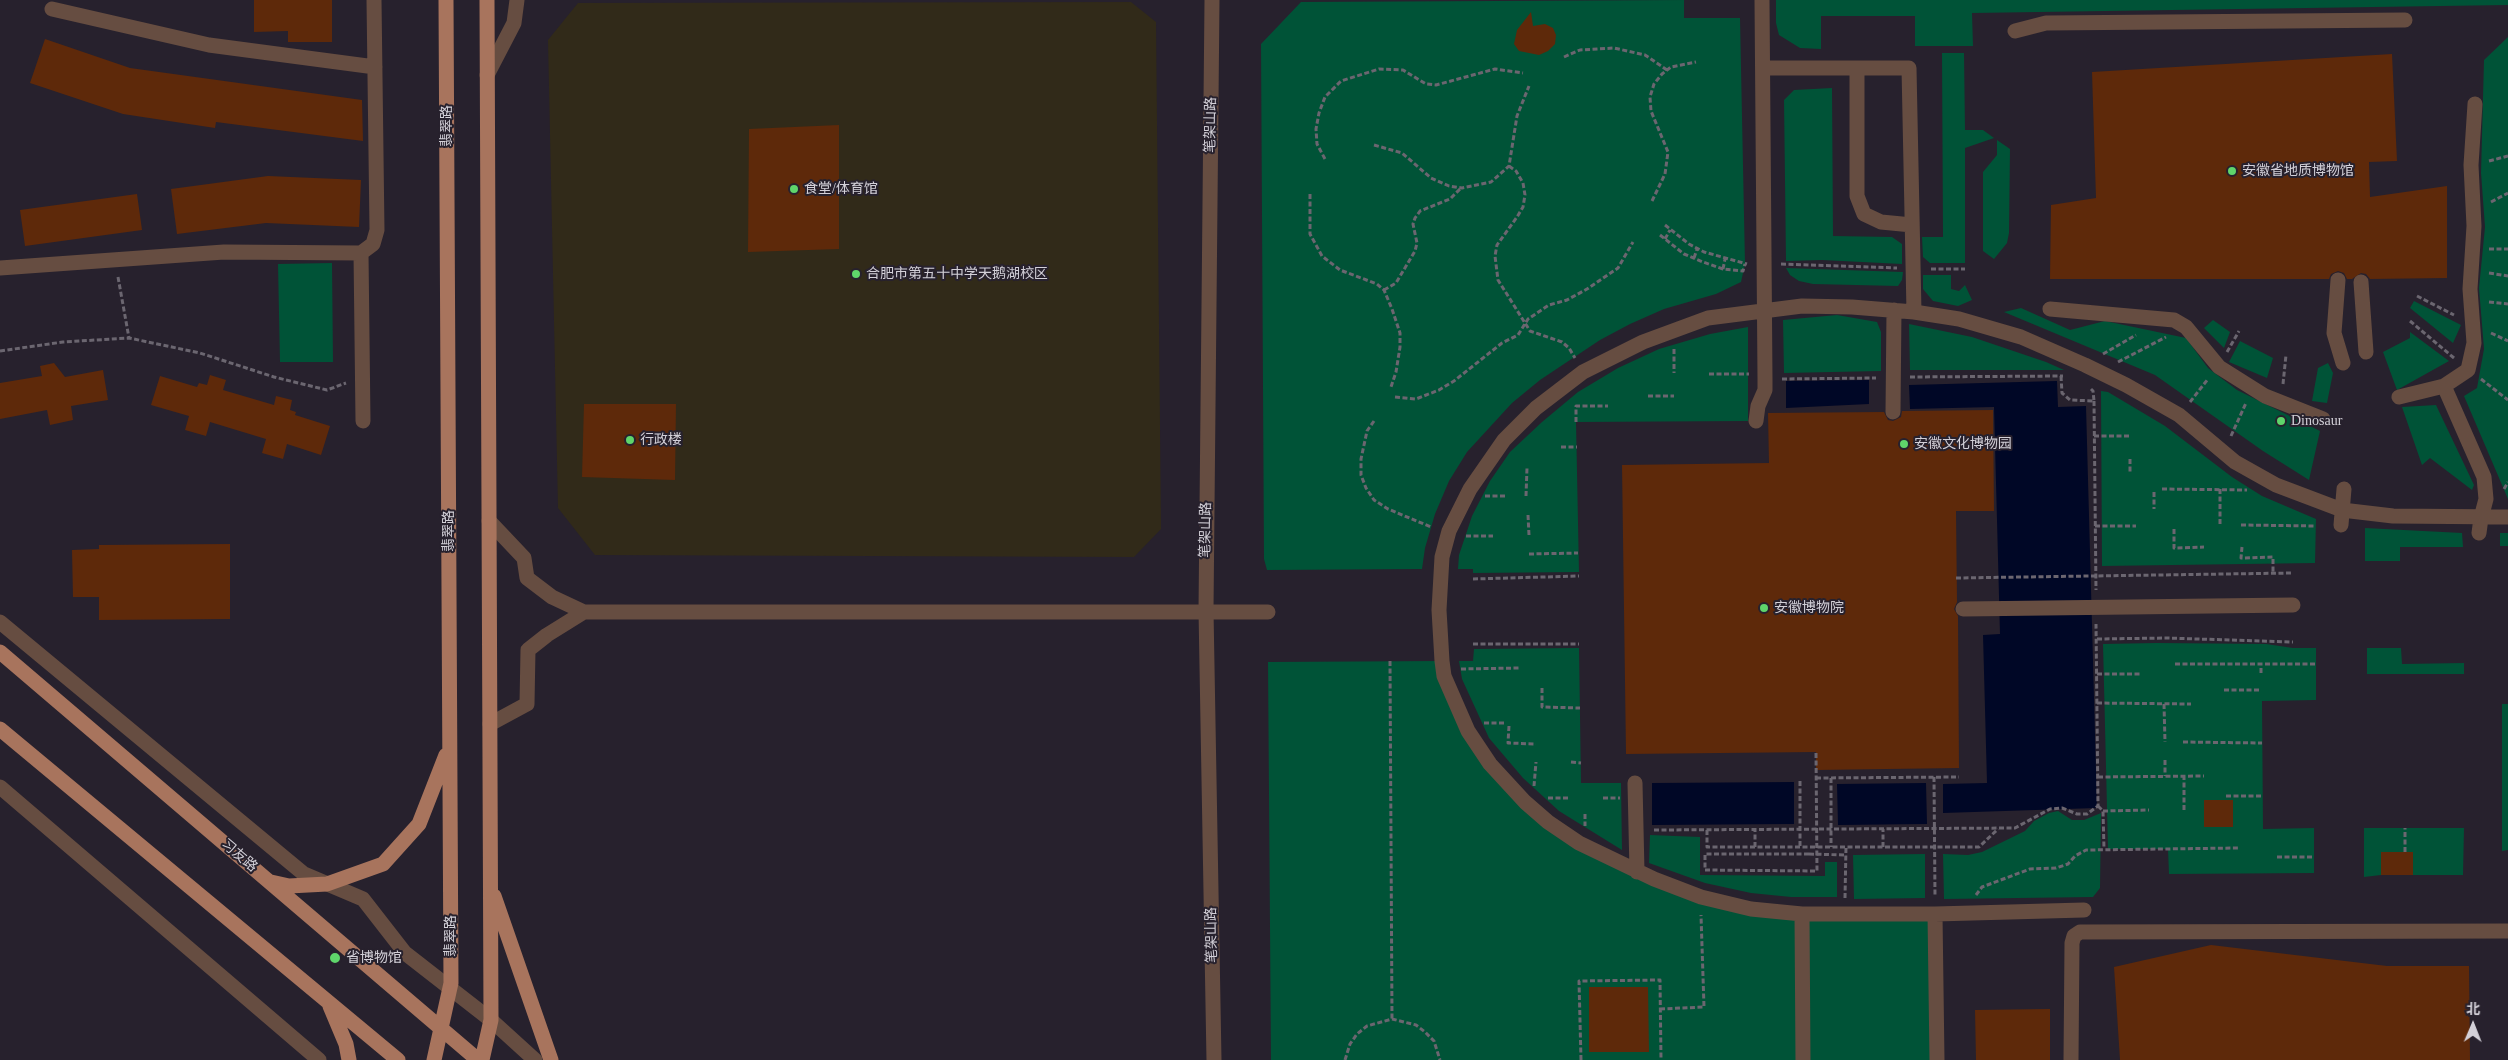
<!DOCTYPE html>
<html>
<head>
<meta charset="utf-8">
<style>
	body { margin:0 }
	#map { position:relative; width:2508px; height:1060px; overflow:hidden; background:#27212d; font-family:"Times New Roman","Noto Sans SC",serif }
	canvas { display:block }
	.north { position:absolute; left:2448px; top:1000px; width:50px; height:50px; -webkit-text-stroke:4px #27212d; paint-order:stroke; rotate:1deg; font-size:14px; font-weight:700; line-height:20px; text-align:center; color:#d3d0d8 }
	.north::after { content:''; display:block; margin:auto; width:18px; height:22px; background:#d3d0d8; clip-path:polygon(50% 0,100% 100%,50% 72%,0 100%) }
</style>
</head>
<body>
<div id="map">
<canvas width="2508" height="1060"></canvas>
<div class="north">北</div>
</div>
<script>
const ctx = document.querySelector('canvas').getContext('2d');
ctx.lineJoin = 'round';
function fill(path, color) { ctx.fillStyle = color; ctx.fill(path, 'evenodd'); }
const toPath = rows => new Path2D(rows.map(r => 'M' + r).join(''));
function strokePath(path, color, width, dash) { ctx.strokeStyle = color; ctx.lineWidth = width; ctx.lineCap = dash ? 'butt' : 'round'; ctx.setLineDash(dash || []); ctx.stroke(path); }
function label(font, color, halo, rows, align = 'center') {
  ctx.font = font + ' "Times New Roman","Noto Sans SC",serif'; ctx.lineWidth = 4; ctx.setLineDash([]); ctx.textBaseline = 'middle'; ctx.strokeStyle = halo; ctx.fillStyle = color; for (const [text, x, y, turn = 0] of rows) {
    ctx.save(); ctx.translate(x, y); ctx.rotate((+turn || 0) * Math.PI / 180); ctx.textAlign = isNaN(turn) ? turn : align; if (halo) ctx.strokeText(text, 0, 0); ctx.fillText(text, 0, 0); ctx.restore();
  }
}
fill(toPath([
	[1131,2,1156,22,1161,529,1134,557,595,555,558,508,548,40,578,3]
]), '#312a19');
fill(toPath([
	[1684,0,1684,18,1740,18,1745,264,1741,282,1716,294,1664,309,1630,324,1600,340,1540,380,1512,403,1467,452,1449,481,1435,514,1425,548,1422,569,1267,570,1264,559,1261,44,1301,2],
	[1776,0,2508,0,2508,5,1972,13,1973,46,1915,46,1915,16,1821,16,1821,49,1800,48,1779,35,1776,23],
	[2508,37,2508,499,2464,396,2477,388,2484,349,2479,288,2485,227,2481,173,2484,60],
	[1942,53,1964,53,1965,130,1983,130,1994,138,1965,148,1965,263,1930,263,1923,257,1922,237,1943,237],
	[1832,88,1833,236,1892,237,1902,244,1902,264,1822,260,1786,261,1784,100,1794,90],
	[1997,140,2010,149,2009,233,2007,243,1994,259,1983,251,1983,172,1997,155],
	[332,263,333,362,280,362,278,264],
	[1786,268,1903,272,1902,280,1898,286,1813,284,1799,281,1790,275],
	[1923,275,1951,275,1951,289,1959,291,1965,285,1972,300,1958,306,1933,301,1923,289],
	[2414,301,2461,325,2453,343,2410,308],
	[2021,308,2070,330,2105,321,2186,338,2208,368,2237,390,2320,431,2309,480,2263,451,2155,375,2004,312],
	[1837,315,1877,322,1881,332,1881,371,1784,373,1783,320],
	[2213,320,2230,332,2224,348,2204,328],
	[1909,324,1972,337,2046,362,2064,370,1910,370],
	[1748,327,1748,421,1576,422,1579,572,1473,573,1473,569,1458,569,1459,555,1472,516,1490,481,1510,452,1542,422,1578,392,1618,368,1659,349,1710,334],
	[2410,332,2449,361,2397,390,2383,352,2410,338],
	[2240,341,2273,358,2267,378,2229,362],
	[2328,363,2333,373,2327,403,2312,401,2318,368],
	[2101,391,2108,392,2165,426,2232,477,2262,496,2316,519,2315,563,2102,566],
	[2436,405,2474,485,2472,490,2430,458,2422,465,2402,407],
	[2365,528,2462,533,2463,547,2400,547,2400,561,2365,561],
	[2500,533,2508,533,2508,546,2500,546],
	[2157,643,2266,644,2293,648,2316,648,2316,700,2262,701,2263,829,2314,828,2314,873,2169,874,2168,849,2108,849,2103,644],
	[1579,648,1581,783,1621,783,1622,850,1559,811,1523,778,1489,738,1462,679,1459,661,1473,661,1474,649],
	[2367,648,2401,648,2402,664,2464,663,2464,674,2367,674],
	[1442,661,1468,731,1525,802,1579,843,1751,909,1935,914,1930,1060,1271,1060,1268,662],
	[2502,704,2508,704,2508,850,2502,851],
	[2058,811,2072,820,2084,820,2101,813,2100,888,2093,897,1944,899,1943,854,1968,855,1982,852,2025,831,2034,821,2049,813],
	[2364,828,2464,828,2463,875,2413,875,2413,852,2381,852,2381,875,2364,877],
	[1650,835,1700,837,1700,875,1825,876,1825,862,1837,862,1837,897,1791,897,1751,893,1705,883,1649,863],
	[1925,854,1925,898,1854,899,1853,855]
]), '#005337');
fill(toPath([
	[1869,380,1869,404,1786,408,1786,381],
	[2057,381,2058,407,2086,406,2097,808,1943,813,1943,784,1987,783,1983,635,2000,634,1994,407,1910,409,1909,385],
	[1794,782,1794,824,1652,825,1652,783],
	[1926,783,1927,824,1838,825,1837,784]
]), '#000726');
fill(toPath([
	[254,0,332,0,332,42,288,42,288,31,254,32],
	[1531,12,1533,26,1545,24,1553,28,1556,35,1555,44,1548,51,1539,55,1519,51,1514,44,1517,30],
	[45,39,130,68,362,100,363,141,216,122,215,128,123,114,30,83],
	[2392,54,2397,161,2369,162,2370,197,2447,186,2447,278,2370,279,2366,274,2361,273,2352,279,2347,279,2344,273,2338,271,2331,274,2329,279,2050,279,2051,205,2096,198,2092,72],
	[839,125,839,249,748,252,749,129],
	[268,176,361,180,359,227,266,223,177,234,171,189],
	[137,194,142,230,25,246,20,210],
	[54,363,65,377,103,370,108,400,71,406,73,420,50,425,47,410,0,419,0,383,42,376,40,366],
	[210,375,226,380,223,390,274,405,276,396,292,400,290,410,296,412,295,415,330,426,321,455,287,444,283,459,262,453,266,439,210,422,206,436,185,430,189,416,151,405,160,376,197,387,199,383,207,385],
	[584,404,676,404,675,480,582,477],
	[1993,410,1994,511,1956,511,1957,602,1954,609,1958,616,1959,768,1816,770,1816,752,1626,754,1622,465,1769,463,1768,413,1884,412,1888,420,1893,421,1901,417,1902,411],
	[230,544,230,619,99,620,99,597,73,597,72,550,99,549,99,545],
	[2204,800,2233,800,2233,827,2204,827],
	[2381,852,2413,852,2413,875,2381,875],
	[2211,945,2387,966,2469,966,2470,1060,2120,1060,2114,967],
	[1589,987,1648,987,1649,1052,1589,1052],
	[2050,1009,2050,1060,1976,1060,1975,1010]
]), '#5e290a');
strokePath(toPath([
	[1564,57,1580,50,1614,48,1645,55,1667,70],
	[1374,145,1402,153,1431,178,1449,186,1462,188,1491,182,1509,166,1517,116,1529,86],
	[1325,159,1317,144,1316,129,1319,113,1325,97,1341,81,1379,69,1403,70,1426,84,1436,85,1495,69,1523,73],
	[2489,161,2508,156],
	[1509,166,1516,171,1523,183,1525,195,1523,207,1517,217,1497,245,1495,256,1498,280,1530,331,1562,342,1569,348,1575,358],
	[1310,194,1310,234,1322,256,1340,270,1377,284,1384,290,1392,309,1400,333,1400,347,1396,372,1391,387],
	[1652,201,1665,174,1668,152,1651,111,1650,97,1654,84,1662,74,1671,67,1696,62],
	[2491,202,2508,193],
	[1665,225,1689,244,1704,252,1747,264],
	[1660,235,1684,254,1703,262,1723,269,1743,271,1745,264],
	[1665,239,1670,230],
	[2489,249,2508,249],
	[1694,258,1697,249],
	[1781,264,1897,268],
	[1723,269,1725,259],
	[1931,269,1965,269],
	[2489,273,2508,276],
	[118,277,129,338],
	[1384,290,1396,283,1415,251,1417,243,1413,224,1415,218,1420,211,1450,199,1461,188],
	[2417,296,2454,315],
	[2489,302,2508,304],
	[2410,321,2454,358],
	[2491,333,2508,341],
	[1674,349,1674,373],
	[0,351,63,342,129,338,200,353,274,377,327,390,346,383],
	[2227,352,2239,331],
	[2103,354,2136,335],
	[2118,362,2166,337],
	[1709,374,1749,374],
	[2061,376,2062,393,2070,400,2094,401,2093,391,2091,389],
	[1910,377,2063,376],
	[1782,379,1876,378],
	[2481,379,2508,400],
	[2283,384,2286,355],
	[1648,396,1674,396],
	[1395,397,1416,399,1439,390,1454,381,1502,343,1518,335,1528,319,1549,305,1567,300,1587,289,1618,268,1633,242],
	[2094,401,2096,590],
	[2190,402,2208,379],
	[1374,421,1367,431,1361,459,1361,475,1366,488,1374,500,1388,509,1431,527],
	[1576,422,1576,406,1608,406],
	[2094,436,2129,436],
	[2231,436,2246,403],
	[1561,447,1577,447],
	[2130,459,2130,473],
	[2162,489,2247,490],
	[2220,489,2220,526],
	[2504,489,2508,482],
	[2154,492,2154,509],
	[1485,496,1505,496],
	[1526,496,1527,468],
	[1528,515,1529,535],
	[2241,525,2316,526],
	[2095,526,2136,526],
	[2174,529,2174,548,2204,547],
	[1466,536,1493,536],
	[2242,547,2241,558,2273,557,2273,573],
	[1529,554,1578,553],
	[1956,578,2292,573],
	[1473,579,1579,576],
	[2097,639,2166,638,2293,642],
	[1473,644,1579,644],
	[1390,661,1392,1019],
	[2175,664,2316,664],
	[1461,669,1520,668],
	[2261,673,2261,664],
	[2097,674,2140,674],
	[1542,688,1542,707,1580,708],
	[2224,690,2261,690],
	[2097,703,2191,704],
	[2164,704,2165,742],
	[1484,723,1506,723],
	[1509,726,1508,743,1536,744],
	[2183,742,2262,743],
	[2165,760,2165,776],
	[1571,762,1581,763],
	[1934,777,1935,896],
	[2098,777,2204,776],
	[1816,778,1959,777],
	[1831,778,1831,847],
	[1800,781,1800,847],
	[1534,786,1536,762],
	[2226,796,2263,796],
	[1548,798,1568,798],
	[1603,798,1620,798],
	[2098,806,2103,811,2104,849],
	[2184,810,2184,776],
	[2103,811,2149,810],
	[1585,814,1585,826],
	[1654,830,2015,828,2050,809,2062,808,2077,814,2087,814,2098,806,2096,624],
	[1707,830,1707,847,1979,847,1998,829],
	[1755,847,1755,830],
	[1883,847,1883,829],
	[2405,852,2405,828],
	[1809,854,1845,855],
	[2277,857,2314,857],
	[1976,895,1982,887,2030,869,2056,868,2068,864,2075,856,2086,850,2239,848],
	[1845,898,1846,847],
	[1660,1009,1704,1007,1701,915],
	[1345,1060,1350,1044,1357,1034,1367,1026,1392,1019,1416,1025,1425,1032,1434,1041,1440,1060],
	[1581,1060,1579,981,1660,980,1661,1060]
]), '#6b6670', 3, [5, 2.5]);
strokePath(toPath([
	[1212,0,1206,610,1214,1060],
	[52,9,209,45,375,67],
	[2015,31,2046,23,2405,20],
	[1763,68,1909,68,1914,312],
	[1857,68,1857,196,1864,214,1881,222,1912,225],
	[487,75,514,23,517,0],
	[361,253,363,421],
	[0,268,224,252,361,253,373,244,377,230,374,0],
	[2338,280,2334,333,2343,363],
	[2361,282,2366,352],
	[2050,309,2174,320,2186,327,2219,367,2265,396,2323,419],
	[2444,386,2484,477,2486,499,2481,518,2479,533],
	[2399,397,2444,386,2468,370,2474,343,2470,289,2474,226,2471,165,2475,104],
	[1893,412,1894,310],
	[1756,421,1758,406,1765,390,1765,379,1762,0],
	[489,521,524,558,527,578,552,597,584,612,547,635,528,650,527,704,490,724],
	[2341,525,2344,489],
	[584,612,1268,612],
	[0,622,304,874,363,899,405,953,491,1020,535,1060],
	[1635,783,1637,872],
	[0,787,319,1060],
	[1802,914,1803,1060],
	[1935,914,2084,910],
	[1937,1060,1935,914,1802,914,1751,909,1701,897,1654,879,1579,843,1548,822,1525,802,1490,764,1468,731,1444,676,1442,661,1439,610,1442,557,1449,531,1470,489,1504,440,1536,408,1583,372,1643,342,1708,318,1802,306,1852,307,1914,312,1959,319,2021,337,2085,365,2126,385,2179,415,2235,462,2276,485,2342,510,2393,516,2508,517],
	[2071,1060,2072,943,2074,936,2080,932,2508,931]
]), '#664d41', 15);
strokePath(toPath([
	[0,652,478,1060],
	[0,729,398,1060],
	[271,882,289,886,327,884,383,864,419,824,446,755],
	[494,896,551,1060],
	[330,1006,346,1044,349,1060],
	[434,1060,451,983,446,0],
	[482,1060,491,1020,487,0]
]), '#a8745d', 15);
strokePath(toPath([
	[1809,854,1705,854,1705,870,1817,871,1816,752]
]), '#6b6670', 3, [5, 2.5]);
strokePath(toPath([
	[1963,609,2293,605]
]), '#664d41', 15);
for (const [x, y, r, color] of [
	[2232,171,5,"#5fd56b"],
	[794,189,5,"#5fd56b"],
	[856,274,5,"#5fd56b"],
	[2281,421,5,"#5fd56b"],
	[630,440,5,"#5fd56b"],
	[1904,444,5,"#5fd56b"],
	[1764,608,5,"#5fd56b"],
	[335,958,6,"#5fd56b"]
]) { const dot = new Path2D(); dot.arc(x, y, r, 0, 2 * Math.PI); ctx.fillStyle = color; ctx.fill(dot); strokePath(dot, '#27212d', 2); }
label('14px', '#d3d0d8', '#27212d', [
	["笔架山路",1211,125,-89],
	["翡翠路",447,126,-90],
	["笔架山路",1206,530,-89],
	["翡翠路",449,531,-90],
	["习友路",239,856,40],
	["笔架山路",1212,935,-91],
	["翡翠路",451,936,-90]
]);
label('14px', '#d3d0d8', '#27212d', [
	["安徽省地质博物馆",2242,171],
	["食堂/体育馆",804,189],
	["合肥市第五十中学天鹅湖校区",866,274],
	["Dinosaur",2291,421],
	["行政楼",640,440],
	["安徽文化博物园",1914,444],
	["安徽博物院",1774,608],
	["省博物馆",346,958]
], 'left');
</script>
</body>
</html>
